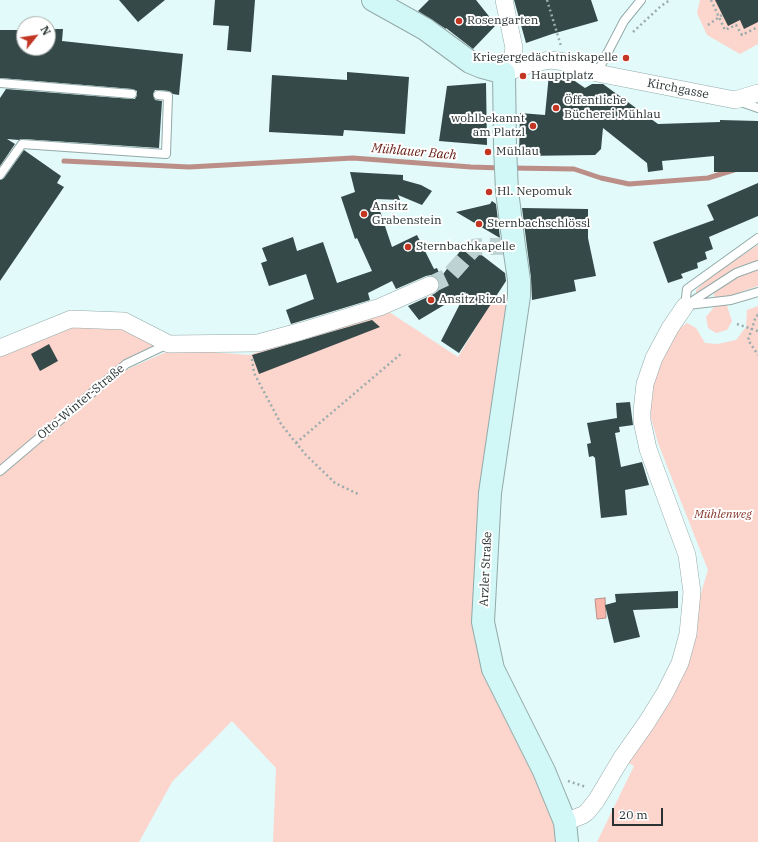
<!DOCTYPE html>
<html>
<head>
<meta charset="utf-8">
<style>
	body { margin:0 }
	#map { position:relative; width:758px; height:842px; overflow:hidden; background:#e2fafa; font-family:"IBM Plex Serif",serif }
	canvas { display:block }
	.north { position:absolute; left:16px; top:16px; width:40px; height:40px; box-sizing:border-box; background:#fff; border:1px solid #aaadad; border-radius:50%; rotate:60deg; font-size:11px; font-weight:700; line-height:16px; text-align:center; color:#2a3333 }
	.north::after { content:''; display:block; margin:auto; width:14px; height:18px; background:#c23623; clip-path:polygon(50% 0,100% 100%,50% 72%,0 100%) }
	.scale { position:absolute; left:612px; top:808px; width:51px; height:18px; box-sizing:border-box; border:2px solid #2a3333; border-top:0; padding-left:5px; font-size:12px; line-height:14px; white-space:nowrap; color:#2a3333; -webkit-text-stroke:3px #fff; paint-order:stroke }
</style>
</head>
<body>
<div id="map">
<canvas width="758" height="842"></canvas>
<div class="north">N</div>
<div class="scale">20 m</div>
</div>
<script>
const ctx = document.querySelector('canvas').getContext('2d');
ctx.lineJoin = 'round';
function fill(path, color) { ctx.fillStyle = color; ctx.fill(path, 'evenodd'); }
const toPath = rows => new Path2D(rows.map(r => 'M' + r).join(''));
function strokePath(path, color, width, dash) { ctx.strokeStyle = color; ctx.lineWidth = width; ctx.lineCap = dash ? 'butt' : 'round'; ctx.setLineDash(dash || []); ctx.stroke(path); }
function label(font, color, halo, rows, align = 'center') {
  ctx.font = font + ' "IBM Plex Serif",serif'; ctx.lineWidth = 4; ctx.setLineDash([]); ctx.textBaseline = 'middle'; ctx.strokeStyle = halo; ctx.fillStyle = color; for (const [text, x, y, turn = 0] of rows) {
    ctx.save(); ctx.translate(x, y); ctx.rotate((+turn || 0) * Math.PI / 180); ctx.textAlign = isNaN(turn) ? turn : align; if (halo) ctx.strokeText(text, 0, 0); ctx.fillText(text, 0, 0); ctx.restore();
  }
}
fill(toPath([
	[700,0,758,0,758,44,740,54,707,35,697,13],
	[758,245,758,286,743,291,727,306,732,321,727,330,716,333,708,328,706,317,714,307,714,292,737,278,734,271,696,294,696,290,711,276],
	[508,297,474,639,564,822,567,842,273,842,276,768,232,721,172,782,139,842,0,842,0,344,71,319,124,321,169,344,126,364,17,457,128,369,173,349,249,355,386,310,458,357,492,301],
	[758,306,758,842,597,842,634,766,621,759,680,663,708,570,658,443,648,407,654,372,676,331,687,323,696,328,705,343,718,344,736,340,746,327,747,310]
]), '#fcd5cd');
const water = toPath([
	[605,598,606,618,597,619,595,599,605,598]
]);
fill(water, '#f9b7ab');
strokePath(water, '#bb8f87', 1);
strokePath(toPath([
	[64,161,189,167,353,158,471,167,502,168],
	[512,168,574,169,601,178,629,184,708,178,734,170]
]), '#bb8f87', 5);
fill(toPath([
	[119,0,165,0,138,22],
	[215,0,255,0,251,52,227,50,229,26,213,25],
	[429,0,476,0,496,25,473,49,446,28,446,29,418,11],
	[514,0,591,0,598,21,552,34,526,43],
	[715,0,758,0,758,22,744,29,740,20,728,26],
	[48,29,63,29,62,41,183,54,179,95,173,94,169,91,159,90,155,90,153,94,155,100,162,101,159,148,22,139,19,140,7,139,15,144,0,166,0,98,6,89,132,99,135,99,137,95,137,91,132,89,0,78,0,30,24,30,24,48,48,48],
	[347,72,409,77,405,134,344,130,343,136,269,132,272,75,347,80],
	[549,74,569,77,585,88,592,84,603,84,658,124,720,122,720,120,758,121,758,172,714,172,714,156,662,161,663,170,648,172,647,163,603,128,601,149,595,155,519,156,520,113,545,115],
	[486,83,487,145,439,141,447,86],
	[24,150,61,176,57,183,64,187,0,281,0,180,4,178],
	[350,172,403,175,403,180,421,185,432,191,422,205,398,195,400,200,376,199,392,247,417,235,434,269,437,268,441,277,466,243,505,273,506,281,459,353,441,341,466,292,419,320,408,306,434,294,438,291,440,286,439,281,436,277,431,275,426,276,396,289,392,281,368,293,370,300,291,324,286,310,314,299,306,274,269,286,261,263,267,261,262,248,293,237,297,251,323,242,337,283,372,271,357,238,355,239,341,197,355,192],
	[758,183,758,216,709,237,713,249,705,252,707,259,697,263,698,268,681,274,683,278,668,283,653,242,714,220,707,205],
	[492,201,496,204,500,238,456,212,490,204],
	[522,208,588,209,588,238,596,276,574,280,576,291,532,300,531,278],
	[372,320,380,327,259,374,252,355],
	[49,344,58,361,40,371,31,354],
	[630,402,633,425,619,427,620,432,615,433,621,467,642,462,649,485,625,490,627,515,601,518,595,458,593,456,589,457,587,444,591,443,587,423,617,418,616,403],
	[678,591,678,608,633,610,640,637,614,643,605,605,616,602,615,594]
]), '#354949');
strokePath(toPath([
	[430,285,449,276,475,247,514,246]
]), '#bdd2d2', 17, [17, 8]);
const service = toPath([
	[597,73,624,21,641,0],
	[0,83,132,94],
	[738,101,758,108],
	[0,175,22,144,166,154,168,96,158,95],
	[688,305,731,300,758,292],
	[685,306,687,289,758,238],
	[685,306,736,273,758,265],
	[0,471,126,364,168,344]
]);
const minor = toPath([
	[504,0,514,48,512,59,504,73],
	[504,73,538,62,551,60,565,62,597,73,735,100,758,93],
	[0,348,71,319,124,321,169,344,258,343,302,331,380,307,430,285],
	[565,822,583,815,587,812,596,801,621,759,647,722,665,693,680,663,688,634,692,592,687,555,648,449,642,421,642,411,645,384,654,358,670,328,685,306]
]);
const secondary = toPath([
	[373,0,425,29,470,62,482,67,504,73,505,147,507,191,514,246,519,280,519,296,490,493,483,622,493,669,544,771,565,822,567,842]
]);
strokePath(service, '#93aaa9', 10);
strokePath(minor, '#93aaa9', 18);
strokePath(secondary, '#93aaa9', 24);
strokePath(toPath([
	[547,0,561,46],
	[711,0,725,30,736,25,742,35,758,27],
	[708,25,722,15],
	[633,32,661,6,670,0],
	[758,315,756,316,748,340,758,355],
	[737,324,758,331],
	[252,359,254,373,281,424,296,443,306,455,335,483,360,495],
	[296,443,402,353],
	[568,781,586,787]
]), '#9aacac', 2.5, [2, 3]);
strokePath(service, '#fff', 8);
strokePath(minor, '#fff', 17);
strokePath(secondary, '#d1f7f6', 22);
for (const [x, y, r, color] of [
	[459,21,4,"#c23623"],
	[626,58,4,"#c23623"],
	[523,76,4,"#c23623"],
	[556,108,4,"#c23623"],
	[533,126,4,"#c23623"],
	[488,152,4,"#c23623"],
	[489,192,4,"#c23623"],
	[364,214,4,"#c23623"],
	[479,224,4,"#c23623"],
	[408,247,4,"#c23623"],
	[431,300,4,"#c23623"]
]) { const dot = new Path2D(); dot.arc(x, y, r, 0, 2 * Math.PI); ctx.fillStyle = color; ctx.fill(dot); strokePath(dot, '#fff', 1.5); }
label('12px', '#2a3333', '#fff', [
	["Rosengarten",467,21],
	["Kriegergedächtniskapelle",618,58,"right"],
	["Hauptplatz",531,76],
	["Öffentliche",564,101],
	["Bücherei Mühlau",564,115],
	["wohlbekannt",525,119,"right"],
	["am Platzl",525,133,"right"],
	["Mühlau",496,152],
	["Hl. Nepomuk",497,192],
	["Ansitz",372,207],
	["Grabenstein",372,221],
	["Sternbachschlössl",487,224],
	["Sternbachkapelle",416,247],
	["Ansitz Rizol",439,300]
], 'left');
label('12px', '#2a3333', '#fff', [
	["Kirchgasse",678,89,11],
	["Otto-Winter-Straße",81,402,-40],
	["Arzler Straße",486,569,-87]
]);
label('italic 12px', '#85382b', '#fff', [
	["Mühlenweg",723,515]
]);
label('italic 13px', '#64190f', '#fff', [
	["Mühlauer Bach",414,152,5]
]);
</script>
</body>
</html>
